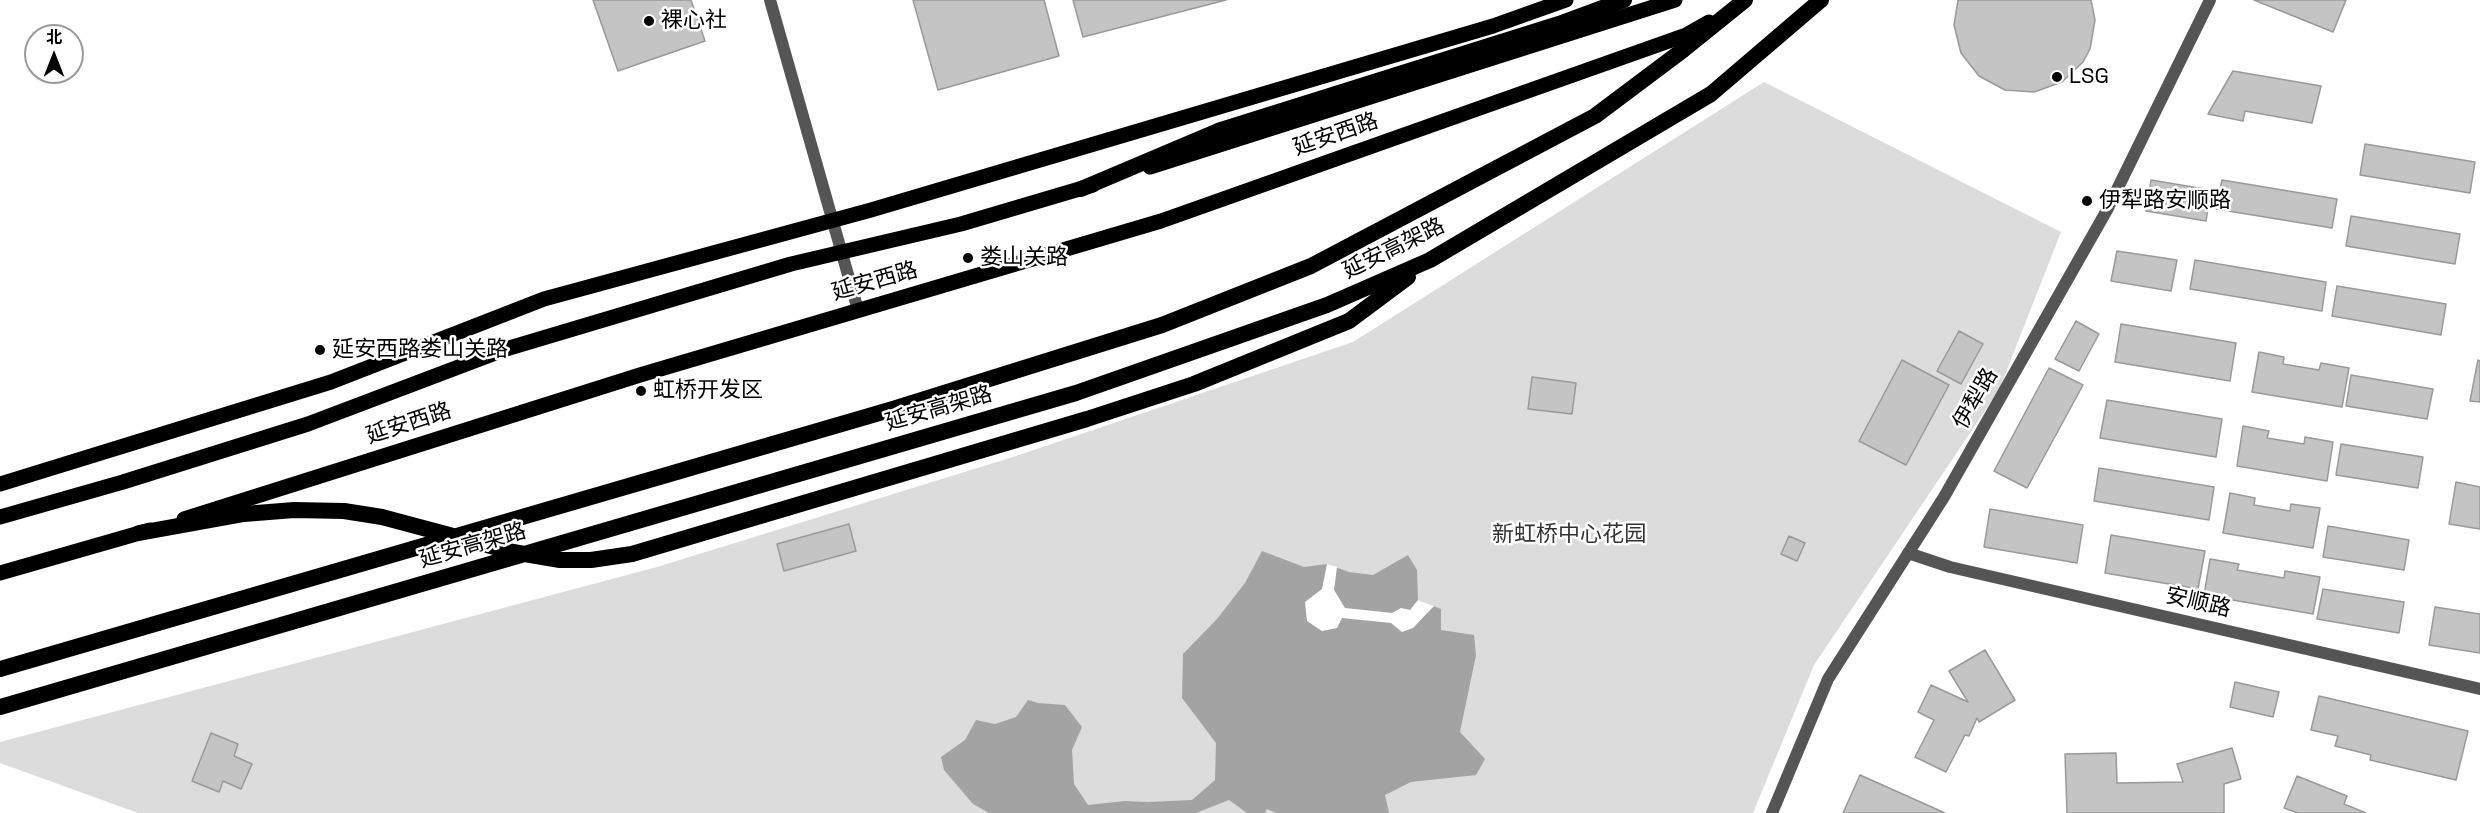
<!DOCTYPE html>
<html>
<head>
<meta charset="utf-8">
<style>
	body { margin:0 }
	#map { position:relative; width:2480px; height:813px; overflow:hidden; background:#fff; font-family:"Space Grotesk","Noto Sans SC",sans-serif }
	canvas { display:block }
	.north { position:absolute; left:24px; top:24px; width:60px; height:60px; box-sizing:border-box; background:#fff; border:2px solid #999; border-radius:50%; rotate:0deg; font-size:16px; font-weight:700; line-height:24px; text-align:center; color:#000 }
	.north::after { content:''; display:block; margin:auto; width:21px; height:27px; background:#000; clip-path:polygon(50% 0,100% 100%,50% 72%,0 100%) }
</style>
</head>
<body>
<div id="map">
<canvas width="2480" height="813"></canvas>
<div class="north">北</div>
</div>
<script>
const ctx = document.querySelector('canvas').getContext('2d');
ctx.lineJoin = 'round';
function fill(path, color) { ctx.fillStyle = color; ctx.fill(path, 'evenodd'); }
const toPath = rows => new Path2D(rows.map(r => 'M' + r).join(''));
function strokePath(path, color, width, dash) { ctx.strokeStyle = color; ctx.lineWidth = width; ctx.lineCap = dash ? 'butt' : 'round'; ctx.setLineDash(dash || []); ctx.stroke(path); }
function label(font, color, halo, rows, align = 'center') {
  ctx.font = font + ' "Space Grotesk","Noto Sans SC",sans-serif'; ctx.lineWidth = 5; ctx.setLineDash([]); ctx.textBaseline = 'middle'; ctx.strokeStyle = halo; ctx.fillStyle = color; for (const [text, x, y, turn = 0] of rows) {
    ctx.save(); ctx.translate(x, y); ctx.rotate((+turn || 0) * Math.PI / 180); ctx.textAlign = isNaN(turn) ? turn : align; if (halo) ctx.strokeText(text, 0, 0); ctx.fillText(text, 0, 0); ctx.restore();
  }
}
fill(toPath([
	[1764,82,2061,232,1999,390,1814,665,1753,813,138,813,0,763,0,742,657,567,1013,457,1353,342]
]), '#dcdcdc');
fill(toPath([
	[1262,551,1304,567,1327,564,1349,572,1373,575,1408,555,1417,570,1418,600,1441,609,1441,630,1474,635,1476,655,1460,732,1485,759,1476,775,1411,782,1385,795,1389,813,1276,813,1267,809,1265,813,1247,813,1229,800,1196,813,989,813,973,804,944,770,941,757,965,740,976,720,995,724,1016,717,1028,700,1038,703,1065,705,1082,727,1072,750,1074,784,1088,805,1125,801,1148,802,1192,800,1215,780,1216,743,1182,698,1183,654,1217,619,1245,583]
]), '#a3a3a3');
fill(toPath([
	[1327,564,1337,567,1334,590,1345,608,1392,613,1401,608,1410,610,1418,600,1434,606,1413,628,1402,632,1391,623,1342,618,1337,628,1322,631,1307,621,1305,602,1322,589]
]), '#fff');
const building = toPath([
	[593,0,691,0,705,41,618,71,593,0],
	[913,0,1044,0,1059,56,938,90,913,0],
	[1073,0,1226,0,1083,37,1073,0],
	[1958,0,2091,0,2095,20,2090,49,2083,62,2062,82,2034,92,2005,90,1979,76,1961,53,1954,25,1958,0],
	[2254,0,2346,0,2333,32,2254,0],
	[2233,71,2321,86,2312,123,2245,111,2243,121,2208,114,2233,71],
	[2365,144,2475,162,2470,193,2360,175,2365,144],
	[2151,180,2211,190,2206,221,2146,211,2151,180],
	[2222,180,2337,199,2332,228,2216,209,2222,180],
	[2351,216,2460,234,2455,264,2346,246,2351,216],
	[2117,251,2177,260,2171,291,2111,281,2117,251],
	[2195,260,2326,282,2322,311,2190,289,2195,260],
	[2337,286,2446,304,2441,335,2332,316,2337,286],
	[2076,321,2099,334,2079,371,2055,359,2076,321],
	[2121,324,2236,343,2230,381,2115,362,2121,324],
	[1959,331,1983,344,1961,384,1937,371,1959,331],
	[2259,352,2284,357,2283,364,2319,370,2321,363,2349,368,2342,407,2252,392,2259,352],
	[1902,360,1949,385,1906,465,1859,441,1902,360],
	[2478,360,2480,361,2480,402,2470,401,2478,360],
	[2049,368,2083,385,2027,488,1994,471,2049,368],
	[2351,375,2433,389,2427,419,2346,406,2351,375],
	[1532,377,1576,383,1572,414,1528,409,1532,377],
	[2107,400,2222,419,2216,457,2100,438,2107,400],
	[2243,426,2269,431,2267,438,2304,444,2305,437,2333,442,2327,481,2237,466,2243,426],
	[2341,444,2423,457,2418,488,2336,475,2341,444],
	[2099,468,2214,487,2209,520,2094,501,2099,468],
	[2456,482,2480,487,2480,529,2449,524,2456,482],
	[2230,493,2255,498,2254,505,2290,511,2291,504,2320,508,2313,548,2223,533,2230,493],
	[1990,509,2083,525,2077,563,1984,547,1990,509],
	[849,524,856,551,784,571,777,544,849,524],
	[2328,526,2409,540,2404,570,2323,557,2328,526],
	[2111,535,2205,551,2198,589,2105,573,2111,535],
	[1789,536,1805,543,1797,561,1781,554,1789,536],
	[2210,559,2239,564,2237,570,2284,578,2285,571,2320,577,2313,614,2204,595,2210,559],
	[2323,589,2404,602,2399,633,2317,619,2323,589],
	[2435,607,2480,614,2480,653,2429,645,2435,607],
	[1985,650,2015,700,1979,722,1977,718,1969,736,1965,735,1946,772,1915,757,1934,720,1918,712,1931,685,1968,702,1949,671,1985,650],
	[2235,682,2279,692,2273,717,2230,707,2235,682],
	[2319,696,2468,731,2456,780,2370,760,2371,755,2335,746,2338,736,2311,730,2319,696],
	[211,733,238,744,234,756,252,764,241,789,223,781,219,792,192,781,211,733],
	[2232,748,2241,779,2224,784,2224,813,2067,813,2065,754,2116,753,2117,783,2183,782,2177,764,2232,748],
	[1860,775,1945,813,1843,813,1860,775],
	[2297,776,2347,796,2344,804,2366,813,2298,813,2284,808,2297,776]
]);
fill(building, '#c4c4c4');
strokePath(building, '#999', 1.5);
strokePath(toPath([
	[770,0,858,310],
	[1908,553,1950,567,2480,689],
	[1772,813,1828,679,1944,497,2107,210,2210,0]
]), '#555', 12);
strokePath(toPath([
	[1150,167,1675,0],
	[0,484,331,382,544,299,871,210,1493,26,1566,0],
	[0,517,123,482,308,424,506,349,791,264,961,224,1093,185],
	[184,519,640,375,1161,221,1686,35,1709,22],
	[0,573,150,530]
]), '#000', 15);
strokePath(toPath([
	[1081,189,1218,131,1559,24,1624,0],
	[139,533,244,514,294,510,344,511,382,517,513,552,560,560,591,560,632,554,1087,419,1194,384,1349,321,1408,277],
	[0,669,893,409,1162,325,1311,266,1595,116,1683,50,1745,0],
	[0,707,1076,393,1327,305,1430,260,1711,94,1821,0]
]), '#000', 16);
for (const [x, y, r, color] of [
	[649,21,6,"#000"],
	[2057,77,6,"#000"],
	[2087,201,6,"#000"],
	[968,258,6,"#000"],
	[320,350,6,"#000"],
	[641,391,6,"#000"]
]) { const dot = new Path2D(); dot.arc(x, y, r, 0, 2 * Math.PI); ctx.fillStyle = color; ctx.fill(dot); strokePath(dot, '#fff', 2); }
label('22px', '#000', '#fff', [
	["裸心社",661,21],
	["LSG",2069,77],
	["伊犁路安顺路",2099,201],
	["娄山关路",980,258],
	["延安西路娄山关路",332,350],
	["虹桥开发区",653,391]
], 'left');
label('22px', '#000', '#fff', [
	["延安西路",1336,135,-19],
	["延安高架路",1394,249,-26],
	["延安西路",875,282,-16],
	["伊犁路",1976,399,-60],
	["延安高架路",939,409,-16],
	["延安西路",409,424,-18],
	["延安高架路",473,546,-16],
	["安顺路",2198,603,13]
]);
label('22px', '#333', '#fff', [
	["新虹桥中心花园",1569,535]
]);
</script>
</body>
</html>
